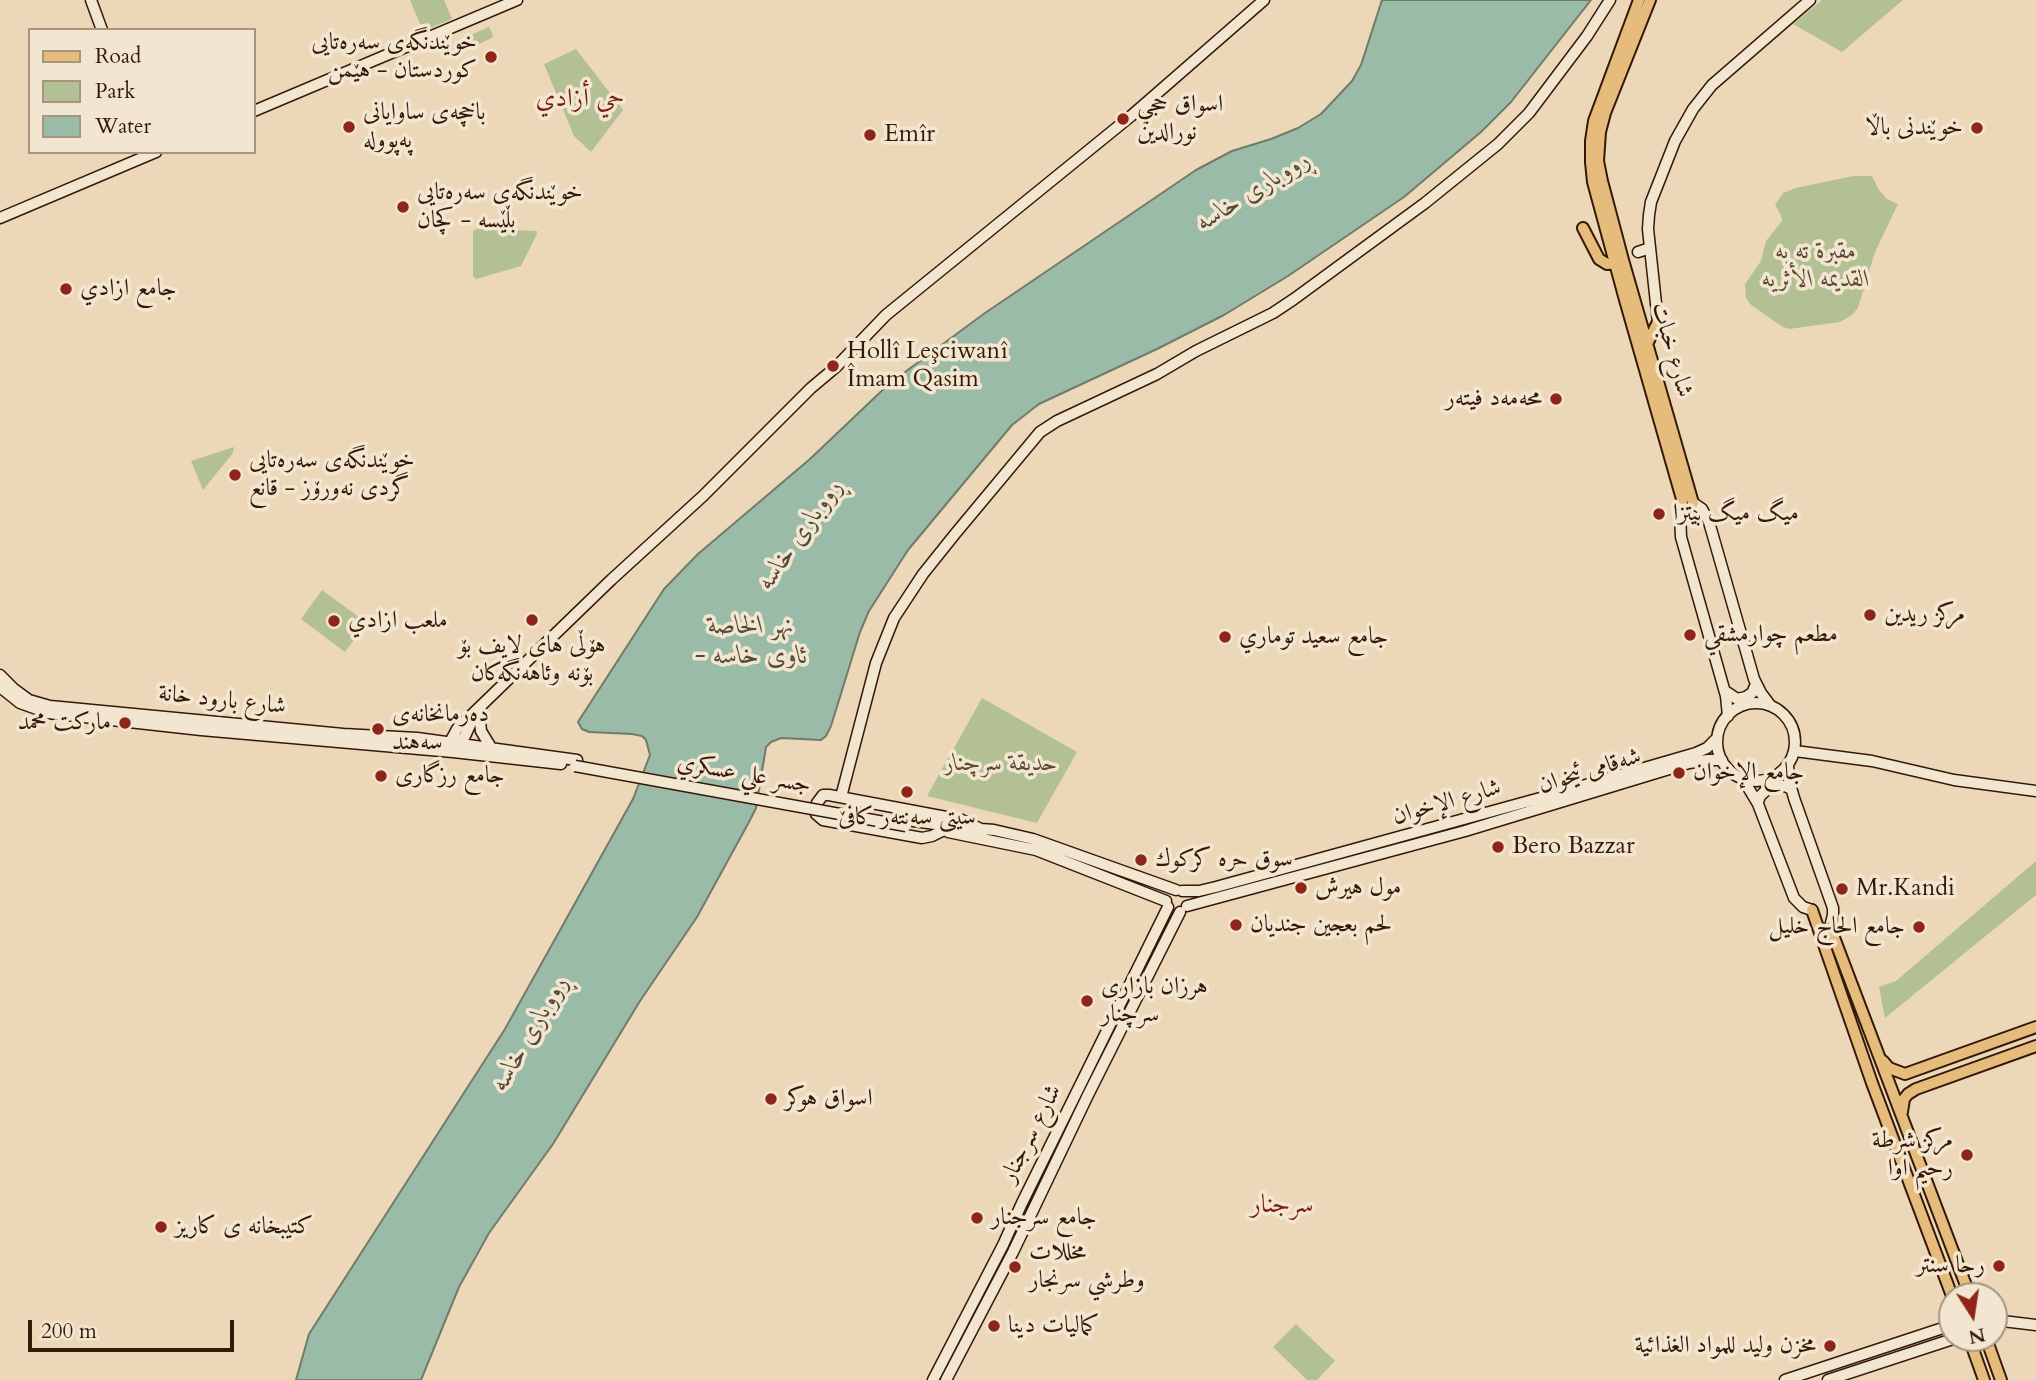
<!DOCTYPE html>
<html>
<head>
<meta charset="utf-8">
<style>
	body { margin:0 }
	#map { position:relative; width:2036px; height:1380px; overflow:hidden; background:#ecd8b8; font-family:Cardo,serif }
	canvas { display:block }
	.legend { position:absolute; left:28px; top:28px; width:228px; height:126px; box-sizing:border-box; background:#f3e6d1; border:2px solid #a79481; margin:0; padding:9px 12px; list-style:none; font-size:21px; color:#351908 }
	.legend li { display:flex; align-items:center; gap:14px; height:35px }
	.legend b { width:35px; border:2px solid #a79481 }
	.north { position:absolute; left:1938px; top:1282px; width:70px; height:70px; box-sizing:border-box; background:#f3e6d1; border:2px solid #a79481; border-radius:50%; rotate:168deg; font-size:19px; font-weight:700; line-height:28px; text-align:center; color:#351908 }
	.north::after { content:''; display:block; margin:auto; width:24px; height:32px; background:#8f2418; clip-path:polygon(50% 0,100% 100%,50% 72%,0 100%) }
	.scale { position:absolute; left:28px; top:1320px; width:206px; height:32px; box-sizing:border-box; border:4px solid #351908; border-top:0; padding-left:9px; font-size:21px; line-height:24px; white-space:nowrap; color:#351908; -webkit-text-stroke:5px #f3e6d1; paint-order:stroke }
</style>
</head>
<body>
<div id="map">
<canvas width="2036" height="1380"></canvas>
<ul class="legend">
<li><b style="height:9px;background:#e6bc7c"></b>Road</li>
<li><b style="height:19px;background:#b2c094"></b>Park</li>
<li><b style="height:19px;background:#9abba8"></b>Water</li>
</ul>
<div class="north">N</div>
<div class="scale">200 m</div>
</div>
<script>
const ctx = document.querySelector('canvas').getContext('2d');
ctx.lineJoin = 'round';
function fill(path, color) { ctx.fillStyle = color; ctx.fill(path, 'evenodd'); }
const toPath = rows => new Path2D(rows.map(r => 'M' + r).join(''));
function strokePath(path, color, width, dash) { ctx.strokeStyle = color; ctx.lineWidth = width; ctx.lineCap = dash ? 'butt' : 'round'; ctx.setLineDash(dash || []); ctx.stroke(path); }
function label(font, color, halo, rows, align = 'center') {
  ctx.font = font + ' Cardo,Amiri,serif'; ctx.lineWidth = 7; ctx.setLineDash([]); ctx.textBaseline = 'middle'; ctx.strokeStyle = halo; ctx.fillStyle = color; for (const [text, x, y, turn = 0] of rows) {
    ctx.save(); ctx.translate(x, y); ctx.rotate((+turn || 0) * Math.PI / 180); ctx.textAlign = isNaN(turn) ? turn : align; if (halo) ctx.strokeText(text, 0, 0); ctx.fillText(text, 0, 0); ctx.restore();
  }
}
fill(toPath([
	[410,0,444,0,452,19,423,31],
	[1822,0,1903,0,1842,52,1793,24],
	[489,27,493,35,492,38,470,48,466,37],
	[576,49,623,110,591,152,574,136,544,64],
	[1853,176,1872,176,1879,190,1887,199,1898,204,1875,252,1858,308,1852,315,1840,322,1789,329,1781,326,1750,304,1746,298,1745,284,1761,261,1766,241,1782,221,1781,215,1775,205,1783,193,1796,188],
	[475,229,537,231,537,234,521,266,476,279,473,276,473,232],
	[234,447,233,453,203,490,191,461],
	[322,590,367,623,345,652,301,619],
	[982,698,1077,752,1037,823,927,796],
	[2036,861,2036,895,1885,1018,1879,987,1896,981],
	[1296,1324,1335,1361,1317,1380,1307,1380,1273,1347]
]), '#b2c094');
const water = toPath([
	[1382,0,1591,0,1511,102,1481,132,1404,197,1288,276,1224,315,1157,349,1039,404,1012,425,908,550,869,611,860,632,831,726,826,736,821,740,781,738,771,742,766,747,756,808,749,822,697,917,640,1001,553,1144,489,1233,459,1287,421,1380,296,1380,309,1334,505,1029,633,799,650,755,646,740,642,736,632,734,589,732,582,729,578,722,664,589,698,554,810,459,890,383,985,313,1196,170,1232,151,1271,139,1298,128,1321,114,1352,81,1361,65,1382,0]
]);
fill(water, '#9abba8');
strokePath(water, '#727a68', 2);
const secondary = toPath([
	[91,0,102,30],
	[254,111,517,0],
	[0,218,156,152],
	[1638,252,1650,248],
	[1658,322,1648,229,1649,215,1651,202,1675,141,1693,109,1712,85,1810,0],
	[1682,499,1680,514,1681,537,1726,696,1728,716],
	[1693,503,1702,509,1709,522,1754,679,1761,693,1770,705],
	[0,675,14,689,29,700,50,706,343,734,417,738,577,760],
	[0,687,20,703,48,713,201,730,453,752,561,764],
	[1725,691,1737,699,1746,697,1752,693,1756,684],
	'1717 742a39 39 0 1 1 78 0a39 39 0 1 1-78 0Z',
	[479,711,481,731,492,749],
	[476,712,465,736,453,752,450,742,457,729,611,580,703,496,811,388,836,367,886,315,1131,116,1264,0],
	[1795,751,1872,761,1954,780,2036,791],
	[1788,765,1789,780,1794,798,1833,908,1833,915,1830,927],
	[1743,779,1758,804,1794,898,1803,907,1812,910],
	[841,797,876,663,894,618,923,574,955,534,1040,432,1057,421,1157,374,1196,351,1273,313,1294,299,1425,203,1498,144,1529,113,1587,36,1610,0],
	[1758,802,1760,796,1771,786,1785,786,1791,789],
	[907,820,956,827,994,830,1033,839,1176,890],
	[942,831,932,836,922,838,823,820,816,814,817,803,823,795,829,795,962,820,981,829],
	[948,832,1036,850,1166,901],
	[1182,891,1199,891,1216,887,1544,797,1696,753,1707,748,1717,738],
	[1187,906,1465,831,1689,763,1708,760,1722,760],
	[1994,1320,2036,1325],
	[933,1380,1003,1245,1022,1203,1168,907],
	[946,1380,1013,1252,1088,1095,1180,912],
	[1785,1380,1952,1325],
	[1828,1380,1956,1338]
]);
const primary = toPath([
	[1639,0,1594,121,1591,141,1591,162,1593,182,1625,300,1682,499],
	[1650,0,1605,113,1600,132,1598,161,1602,181,1623,260,1693,503],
	[1583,228,1599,259,1607,264,1615,263],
	[1647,344,1658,322],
	[1812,910,1872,1083,1952,1296],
	[1830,927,1970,1296],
	[1883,1061,1889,1068,1905,1074,2036,1027],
	[1902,1112,1904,1099,1908,1094,1916,1089,2036,1046],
	[1969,1338,1984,1380],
	[1986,1338,2001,1380]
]);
strokePath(secondary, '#351908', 13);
strokePath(primary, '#351908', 14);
strokePath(secondary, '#f3e6d1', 10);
strokePath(primary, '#e6bc7c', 10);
const secondaryBridge = toPath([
	[575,766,906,826]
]);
strokePath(secondaryBridge, '#351908', 13, []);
strokePath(secondaryBridge, '#f3e6d1', 10);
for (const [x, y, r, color] of [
	[491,57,7,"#8f2418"],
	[1123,119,7,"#8f2418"],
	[349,127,7,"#8f2418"],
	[1977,128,7,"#8f2418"],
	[870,135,7,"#8f2418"],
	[403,207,7,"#8f2418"],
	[66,289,7,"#8f2418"],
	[833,366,7,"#8f2418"],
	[1556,399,7,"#8f2418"],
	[235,475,7,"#8f2418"],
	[1659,514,7,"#8f2418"],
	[1870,615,7,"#8f2418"],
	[532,620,7,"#8f2418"],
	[334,621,7,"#8f2418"],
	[1690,635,7,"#8f2418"],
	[1225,637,7,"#8f2418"],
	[125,723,7,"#8f2418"],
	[378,729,7,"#8f2418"],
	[1679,773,7,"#8f2418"],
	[381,776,7,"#8f2418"],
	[907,792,7,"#8f2418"],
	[1498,847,7,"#8f2418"],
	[1141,860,7,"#8f2418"],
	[1301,888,7,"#8f2418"],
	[1842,889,7,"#8f2418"],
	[1236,925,7,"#8f2418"],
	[1919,927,7,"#8f2418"],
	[1087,1001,7,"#8f2418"],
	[771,1099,7,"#8f2418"],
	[1967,1155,7,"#8f2418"],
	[977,1218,7,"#8f2418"],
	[161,1227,7,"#8f2418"],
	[1999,1266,7,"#8f2418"],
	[1015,1267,7,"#8f2418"],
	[994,1326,7,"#8f2418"],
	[1830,1346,7,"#8f2418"]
]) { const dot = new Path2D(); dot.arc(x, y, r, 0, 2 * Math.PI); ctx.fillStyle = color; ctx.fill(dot); strokePath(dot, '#f3e6d1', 2.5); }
label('24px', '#351908', '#f3e6d1', [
	["خوێندنگەی سەرەتایی",477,43,"right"],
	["کوردستان - هێمن",477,71,"right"],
	["اسواق حجي",1137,105],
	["نورالدين",1137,133],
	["باخچەی ساوایانی",363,113],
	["پەپوولە",363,141],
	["خوێندنی باڵا",1963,128,"right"],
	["Emîr",884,135],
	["خوێندنگەی سەرەتایی",417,193],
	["بڵێسە - کچان",417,221],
	["جامع ازادي",80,289],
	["Hollî Leşciwanî",847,352],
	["Îmam Qasim",847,380],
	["محەمەد فیتەر",1542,399,"right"],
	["خوێندنگەی سەرەتایی",249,461],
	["گردی نەورۆز - قانع",249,489],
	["ميگ ميگ بيتزا",1673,514],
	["مركز ريدين",1884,615],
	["ملعب ازادي",348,621],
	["مطعم چوارمشقي",1704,635],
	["جامع سعيد توماري",1239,637],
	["هۆڵی های لایف بۆ",532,646,"center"],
	["بۆنە وئاهەنگەکان",532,674,"center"],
	["دەرمانخانەی",392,715],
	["سەهند",392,743],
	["ماركت محمد",111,723,"right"],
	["جامع الإخوان",1693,773],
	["جامع رزگاری",395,776],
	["سیتی سەنتەر کافێ",907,818,"center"],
	["Bero Bazzar",1512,847],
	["سوق حره كركوك",1155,860],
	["مول هيرش",1315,888],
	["Mr.Kandi",1856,889],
	["لحم بعجين جنديان",1250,925],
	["جامع الحاج خليل",1905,927,"right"],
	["هرزان بازاری",1101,987],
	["سرچنار",1101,1015],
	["اسواق هوكر",785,1099],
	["مركز شرطة",1953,1141,"right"],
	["رحيم اوا",1953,1169,"right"],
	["جامع سرجنار",991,1218],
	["كتيبخانه ى كاريز",175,1227],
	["مخللات",1029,1253],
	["وطرشي سرنجار",1029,1281],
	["رحا سنتر",1985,1266,"right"],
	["كماليات دينا",1008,1326],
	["مخزن وليد للمواد الغذائية",1816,1346,"right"]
], 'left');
label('italic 24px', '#5a4b32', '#f3e6d1', [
	["مقبرة ته په",1816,252],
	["القديمه الأثريه",1816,280],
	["حديقة سرچنار",1001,764]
]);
label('24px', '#351908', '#f3e6d1', [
	["شارع خبات",1671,350,74],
	["شارع بارود خانة",222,701,6],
	["شەقامی ئیخوان",1590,772,-17],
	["جسر علي عسكري",744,775,10],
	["شارع الإخوان",1447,803,-16],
	["شارع سرجنار",1032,1134,-63]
]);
label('26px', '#7a1f14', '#f3e6d1', [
	["حي أزادي",580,100],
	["سرجنار",1282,1206]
]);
label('italic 26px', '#534a38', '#f3e6d1', [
	["ڕووباری خاسە",1254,192,-32],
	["ڕووباری خاسە",801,535,-55],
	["نهر الخاصة",751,627],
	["- ئاوی خاسە",751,657],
	["ڕووباری خاسە",531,1034,-60]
]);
</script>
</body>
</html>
